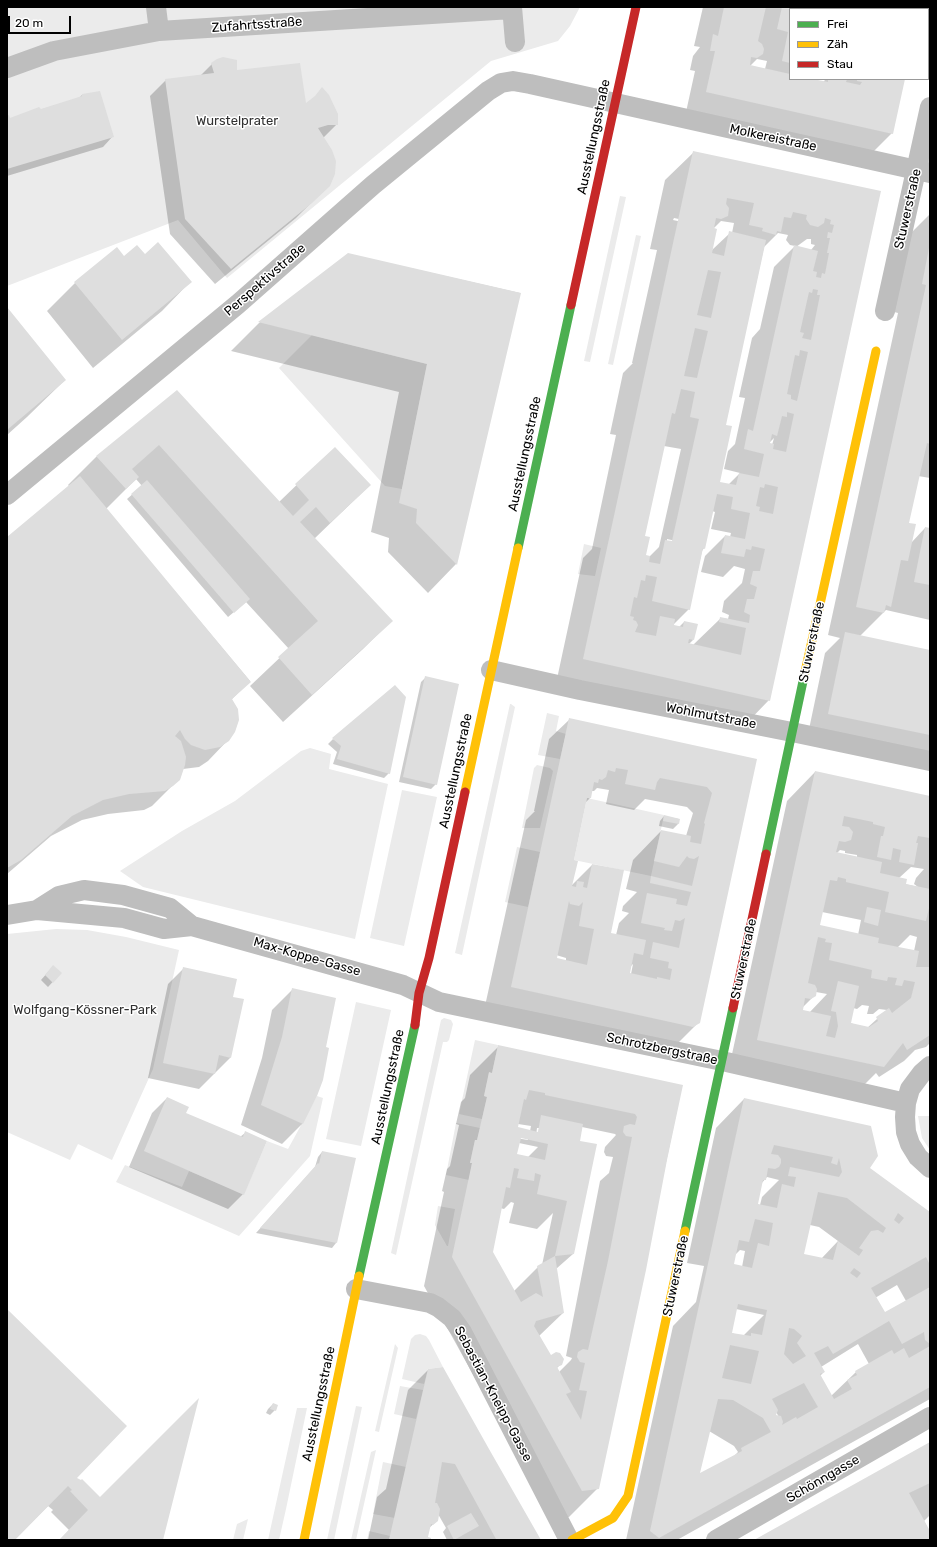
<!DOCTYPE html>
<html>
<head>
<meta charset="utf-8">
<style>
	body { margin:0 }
	#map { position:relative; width:937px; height:1547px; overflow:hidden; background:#fff; font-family:Rubik,sans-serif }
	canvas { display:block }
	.frame { position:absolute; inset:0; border:8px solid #000; pointer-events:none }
	.legend { position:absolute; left:789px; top:8px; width:140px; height:72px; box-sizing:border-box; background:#fff; border:1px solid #999; margin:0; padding:5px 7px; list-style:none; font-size:12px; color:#000 }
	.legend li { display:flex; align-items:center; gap:8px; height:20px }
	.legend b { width:20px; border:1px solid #999 }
	.scale { position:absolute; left:8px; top:16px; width:63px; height:18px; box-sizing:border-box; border:2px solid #000; border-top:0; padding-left:5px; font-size:12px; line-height:14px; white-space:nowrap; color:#000; -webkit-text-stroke:3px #fff; paint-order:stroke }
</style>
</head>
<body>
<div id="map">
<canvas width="937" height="1547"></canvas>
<div class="frame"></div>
<ul class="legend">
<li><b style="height:5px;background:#4caf50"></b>Frei</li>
<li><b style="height:5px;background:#ffc107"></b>Zäh</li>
<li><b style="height:5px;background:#c62828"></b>Stau</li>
</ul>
<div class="scale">20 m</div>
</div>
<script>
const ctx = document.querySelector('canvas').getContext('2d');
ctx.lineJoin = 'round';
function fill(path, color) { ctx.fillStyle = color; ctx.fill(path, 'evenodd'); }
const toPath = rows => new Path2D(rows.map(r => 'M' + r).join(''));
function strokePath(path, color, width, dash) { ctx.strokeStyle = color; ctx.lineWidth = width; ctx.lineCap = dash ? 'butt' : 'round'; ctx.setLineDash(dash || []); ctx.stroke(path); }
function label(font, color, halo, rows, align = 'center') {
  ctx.font = font + ' Rubik,sans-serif'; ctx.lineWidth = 3; ctx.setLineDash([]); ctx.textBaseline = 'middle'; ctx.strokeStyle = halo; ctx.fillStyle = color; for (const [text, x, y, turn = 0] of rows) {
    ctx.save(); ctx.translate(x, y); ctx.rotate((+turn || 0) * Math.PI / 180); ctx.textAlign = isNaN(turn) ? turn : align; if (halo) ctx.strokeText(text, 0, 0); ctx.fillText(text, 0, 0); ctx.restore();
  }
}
fill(toPath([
	[7,7,580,7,570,26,558,41,491,61,227,278,178,220,7,286],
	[620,196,626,197,590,362,584,361],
	[636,235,641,236,613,365,608,364],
	[312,335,427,364,402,489,385,486,279,368],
	[584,544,601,548,595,576,578,574],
	[510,704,511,704,515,707,462,955,455,953],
	[547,713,559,716,556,731,566,734,560,759,538,755],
	[310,748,331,754,329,769,388,784,355,939,143,887,120,871,182,831,235,801,301,751],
	[537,765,550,768,553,771,540,828,522,828,534,768],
	[402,790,437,797,404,946,370,938],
	[587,798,664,815,651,876,574,860],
	[517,847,540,852,528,907,505,902],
	[56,929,87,930,126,937,179,950,153,1069,112,1160,78,1144,70,1160,7,1132,7,934],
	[356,1002,391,1010,361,1146,326,1139],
	[444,1018,451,1020,453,1024,449,1040,447,1042,443,1042,396,1255,391,1253,441,1020],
	[475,1040,498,1045,492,1073,489,1073,484,1096,487,1097,482,1119,459,1114],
	[317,1096,323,1098,310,1156,239,1236,116,1182,125,1165,182,1187,189,1171,244,1194,267,1141,288,1149],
	[918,1116,930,1116,930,1150,922,1138],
	[456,1123,480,1128,477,1140,475,1140,470,1163,472,1163,469,1180,446,1175],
	[438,1206,455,1209,448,1246,447,1246,435,1225],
	[420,1334,426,1336,429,1340,443,1367,428,1369,424,1384,402,1379,411,1339,415,1335],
	[395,1344,398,1348,379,1432,375,1431],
	[400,1386,423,1390,416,1419,394,1414],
	[356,1406,362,1407,334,1540,327,1540],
	[297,1408,307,1408,286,1509,279,1540,268,1540],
	[376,1450,356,1540,351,1540,371,1452],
	[383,1462,406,1467,395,1518,373,1514],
	[248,1519,243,1540,233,1540,237,1524],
	[369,1531,390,1536,389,1540,367,1540]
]), '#ebebeb');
fill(toPath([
	[703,7,821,7,821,9,790,9,790,79,808,79,823,82,826,79,904,79,892,133,872,153,686,112,695,71,690,70,693,56,700,47,694,46],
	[757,59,767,61,765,69,750,66],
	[826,7,920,7,919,9,825,9],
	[212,64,236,72,305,104,337,124,323,138,329,185,296,218,215,284,170,234,150,96,166,80,200,76],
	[82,95,113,136,103,147,7,176,7,117,10,119,79,98],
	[930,144,930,177,923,175],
	[694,152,880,192,769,700,741,729,555,688,583,558,592,549,616,435,610,434,623,373,633,363,632,363,657,250,650,249,665,180],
	[674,218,702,224,701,226,673,220],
	[721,221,734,223,732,233,730,233,712,250,713,229],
	[778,233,788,235,786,240,790,245,795,246,774,267,760,329,752,338,739,397,745,398,735,444,728,451,724,469,740,473,728,485,719,483,725,425,764,247],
	[807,239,811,239,811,244,815,245,811,250,796,247],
	[774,438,772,445,768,444],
	[664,446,681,449,659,547,649,557,645,556,644,535],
	[712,511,715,512,711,529,731,533,730,537,725,536,705,556,701,572,723,577,734,566,745,569,742,583,724,601,722,612,729,615,728,619,721,618,693,645,689,644,693,640,684,622,679,627,672,626,689,609,702,551,704,548],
	[667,539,694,545,667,541],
	[930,214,930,478,918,476,908,524,911,543,925,528,930,529,930,620,886,610,860,636,930,651,930,760,808,734,825,653,840,638,828,635,898,313,894,312,911,233],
	[348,254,520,293,456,564,428,593,388,552,389,538,371,532,399,392,231,351,259,323],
	[124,257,190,282,162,311,93,368,47,311,75,283],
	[7,309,65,380,27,417,7,435],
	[177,391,279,502,335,448,370,485,314,539,391,621,363,649,283,722,250,686,289,649,246,602,228,617,127,499,142,486,136,479,106,509,250,681,231,700,228,740,208,761,199,767,183,769,179,779,152,806,144,810,108,814,82,820,51,836,7,874,7,538,69,486,68,485,96,457],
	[426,677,436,784,431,789,399,782,421,682],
	[570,719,756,760,699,1022,678,1043,483,1015,526,820,535,811,534,811,549,739],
	[597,788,609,790,606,804,634,810,645,799,687,807,693,813,686,836,661,831,633,860,626,889,637,892,623,906,622,911,629,913,619,923,616,935,610,934,592,865,571,886,572,861,585,803,590,798,591,791,594,791],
	[556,955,566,958,566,961,555,959],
	[633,964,631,974,628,973,630,967],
	[333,739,389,773,384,778,333,764,337,752,328,744],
	[815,772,930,797,930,1043,926,1047,915,1050,904,1061,879,1077,876,1073,854,1095,729,1068,787,801],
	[840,850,845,851,845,853,857,855,857,857,837,853],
	[911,867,924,869,916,878,914,884,918,887,905,884,899,878],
	[822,912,861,920,858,935,819,926],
	[910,935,917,937,914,951,897,948],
	[816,992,827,994,809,1013,802,1011,802,1008,815,995],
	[862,1005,869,1006,867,1014,873,1014,879,1009,887,1010,867,1028,850,1023,853,1008,857,1009],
	[664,816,679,819,678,824,673,829,659,826,660,821],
	[183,969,232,997,230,1058,199,1089,148,1078,168,984],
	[49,971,61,973,48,987,41,980],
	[292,990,325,1048,302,1124,282,1144,241,1125,262,1058,272,1010],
	[498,1047,682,1086,598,1488,569,1517,553,1519,424,1286,444,1192,442,1191,447,1169,450,1166,459,1125,456,1124,461,1102,465,1098,470,1075],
	[518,1124,531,1126,530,1131,517,1128],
	[582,1127,615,1134,616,1135,605,1147,604,1152,606,1156,613,1157,609,1173,600,1181,566,1356,572,1358,571,1360,559,1372,557,1368,561,1364,550,1356,539,1336,563,1313,556,1269,573,1254,578,1144],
	[537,1128,539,1128,538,1137,536,1136],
	[516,1136,528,1138,528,1140,516,1138],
	[519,1143,538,1147,528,1157,516,1155],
	[511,1202,514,1203,509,1223,537,1229,553,1213,542,1265,538,1267,514,1291,492,1252,500,1208,504,1209],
	[167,1098,185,1114,240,1137,245,1133,243,1194,228,1209,129,1167,152,1113],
	[744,1099,868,1168,930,1214,930,1399,677,1540,626,1540,673,1326,696,1302,704,1266,687,1263,716,1128],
	[767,1177,779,1180,762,1197,760,1205,756,1204,761,1184],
	[810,1225,819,1227,838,1241,821,1259,802,1254],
	[740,1250,745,1251,742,1267,733,1265,735,1255],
	[897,1285,906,1301,884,1314,875,1298],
	[736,1309,764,1315,743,1336,731,1333],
	[858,1344,869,1364,856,1372,831,1396,820,1376,824,1372,821,1367],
	[776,1412,779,1417,775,1416],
	[709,1431,734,1446,738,1452,733,1457,699,1475],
	[322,1152,336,1243,332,1248,256,1233,315,1167,318,1157],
	[7,1311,76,1478,100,1499,162,1540,60,1540,69,1530,51,1512,53,1510,48,1506,14,1540,7,1540],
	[428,1370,539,1540,447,1540,443,1532,446,1528,438,1514,437,1521,429,1528,426,1538,430,1540,368,1540,377,1497,386,1489,408,1390],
	[273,1404,275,1410,270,1415,266,1413,268,1409],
	[930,1443,930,1515,924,1521,930,1533,930,1540,756,1540]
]), '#0003');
fill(toPath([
	[724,7,766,7,758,41,762,44,764,49,763,54,757,58,751,57,750,65,790,74,790,79,813,79,828,82,828,79,847,79,846,82,860,85,862,82,857,81,857,79,905,79,893,134,706,92,715,51,710,51,713,34,718,36],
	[782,7,823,7,822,9,790,9,790,63,782,61,788,32,777,29],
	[848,7,872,7,872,9,847,9],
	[880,7,921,7,920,9,880,9],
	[223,57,237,60,237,70,300,63,306,103,315,96,322,87,329,95,338,114,338,125,328,125,318,128,332,150,336,161,335,174,330,186,312,203,231,269,185,219,165,79,214,73,211,63,217,59],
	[100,91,114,137,7,169,7,116,9,115,10,118,39,107,41,109,82,96,82,94],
	[693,151,881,191,770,701,583,659],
	[727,198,754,203,749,225,763,228,762,231,776,235,777,231,781,232,784,217,791,218,793,212,807,215,806,219,810,225,818,227,824,223,825,218,831,220,830,224,834,225,832,233,828,232,827,238,830,238,827,253,829,253,825,274,822,273,821,278,816,277,817,272,813,271,818,251,794,245,753,431,748,429,744,449,764,454,759,477,739,473,736,485,720,482,732,426,726,425,766,240,729,231,724,256,712,253,717,229,714,228,716,218,721,219,728,216,729,208,726,204],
	[708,270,721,272,711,318,697,315],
	[813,289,818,290,817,295,820,295,811,340,802,338,804,333,800,332,809,292,812,293],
	[695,328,708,331,697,378,684,376],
	[800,350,808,352,797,401,791,399,791,395,787,394,795,355,799,356],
	[681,389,695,392,690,417,699,419,672,541,665,540,660,564,649,562,650,556,646,555,650,537,645,536,672,413,675,414],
	[787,412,794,414,786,452,773,449,774,444,770,443,772,434,777,436,782,416,787,417],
	[765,484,778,487,773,514,759,511,760,507,756,506,760,487,764,488],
	[717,494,733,497,731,509,750,513,745,539,725,535,721,553,744,557,746,549,751,550,752,546,765,549,760,571,753,571,750,584,757,587,754,599,747,599,744,612,750,615,749,623,720,617,719,622,746,628,741,655,688,643,689,639,694,640,698,624,684,621,683,627,674,625,675,619,660,616,656,636,635,632,638,625,636,621,633,620,634,617,630,616,634,597,637,598,641,580,645,581,646,575,657,577,652,601,690,610,703,548,705,549],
	[158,242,192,282,122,340,74,282,117,247,124,256,137,245,145,254],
	[929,248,930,444,927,443,909,523,916,524,908,561,901,560,891,607,886,605,884,613,856,607,926,285,922,284],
	[348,253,521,293,457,565,416,523,417,509,399,503,427,364,258,322],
	[7,307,66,380,7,430],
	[177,390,293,516,309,500,295,484,335,447,371,485,330,523,316,507,300,522,393,621,312,695,278,657,318,621,159,445,132,469,139,477,126,489,96,456],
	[80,476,251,682,232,699,238,709,239,720,235,732,229,741,220,747,205,750,191,745,185,739,180,730,175,736,181,741,186,757,185,765,180,780,173,786,165,791,129,794,103,800,72,816,21,860,7,868,7,537],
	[147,480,250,599,234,613,131,494],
	[925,527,930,528,930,585,914,582],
	[845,632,930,650,930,735,828,714],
	[425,676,459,684,437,785,403,777],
	[395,685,406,697,390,774,337,759,341,746,332,738],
	[569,718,757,759,700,1023,693,1027,511,987],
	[616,768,628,770,625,784,655,790,657,782,660,778,707,787,712,793,704,823,705,824,701,844,690,842,691,836,661,830,654,861,679,867,687,856,689,858,694,859,699,856,692,886,651,876,650,883,691,892,687,906,676,904,677,899,647,893,641,923,665,928,664,930,672,931,675,920,680,921,685,918,679,948,653,942,650,958,669,962,668,968,672,969,670,980,657,977,657,979,630,973,634,953,643,955,646,940,611,933,624,870,592,864,587,888,583,887,584,882,577,881,576,887,572,886,578,861,574,860,587,798,591,798,594,782,598,783,599,779,602,780,606,777,608,770,615,772],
	[569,901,570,904,579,906,583,902,579,926,594,929,587,965,557,958],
	[815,771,930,796,930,838,918,836,916,843,918,843,914,865,899,862,901,850,893,848,891,860,877,857,881,836,883,836,885,827,873,824,873,822,844,816,842,826,849,827,853,832,851,840,845,842,839,841,836,852,882,862,880,873,907,879,906,884,930,889,930,904,926,921,885,912,889,892,846,882,846,879,838,877,837,881,830,880,820,925,879,938,878,943,919,951,916,967,930,967,930,1035,907,1050,903,1043,884,1067,757,1040],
	[818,937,826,939,825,942,832,943,829,960,872,970,871,978,887,981,888,977,897,978,895,985,902,986,904,980,915,982,911,998,892,1013,889,1008,876,1017,878,1021,869,1027,851,1023,859,986,838,981,831,1011,836,1012,838,1026,835,1038,826,1036,831,1016,803,1010,805,998,811,999,816,996,817,989,815,985,808,983],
	[664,815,680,819,679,824,663,821],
	[867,907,881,910,878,926,864,922],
	[53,965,62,973,53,983,45,975],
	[183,967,237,979,233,997,244,999,231,1058,219,1055,215,1074,163,1063],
	[292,988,336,998,326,1047,329,1048,323,1080,317,1096,303,1124,261,1105,282,1037],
	[498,1045,683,1085,667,1160,646,1270,599,1489,582,1491,452,1257,472,1163,470,1163,475,1140,477,1140,487,1097,484,1096,489,1072,492,1073],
	[529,1090,545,1093,545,1095,635,1114,637,1117,635,1125,630,1124,624,1126,623,1132,626,1136,632,1137,608,1261,588,1350,583,1349,578,1352,577,1357,580,1362,585,1363,579,1390,587,1391,581,1420,566,1394,571,1392,557,1367,562,1365,564,1359,560,1353,556,1352,551,1355,534,1326,536,1321,564,1313,555,1256,574,1254,597,1144,580,1141,583,1124,541,1115,538,1132,518,1127,524,1099,526,1100],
	[521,1138,548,1144,545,1160,517,1154],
	[514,1168,519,1169,517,1178,534,1181,535,1173,541,1175,537,1194,567,1201,555,1256,537,1266,543,1297,536,1293,521,1302,493,1252,506,1187,510,1188],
	[167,1097,189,1107,186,1113,243,1137,245,1131,267,1141,244,1195,144,1151],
	[744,1098,871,1126,878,1156,870,1168,930,1212,930,1265,926,1257,871,1288,885,1312,930,1287,930,1344,925,1340,924,1332,902,1344,889,1321,833,1354,828,1346,814,1353,825,1372,820,1374,834,1399,852,1389,847,1380,857,1375,855,1371,892,1350,894,1354,904,1348,909,1358,930,1346,930,1387,659,1538,650,1531],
	[774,1145,833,1157,831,1163,837,1165,839,1158,842,1172,839,1177,790,1167,788,1176,796,1177,794,1187,782,1184,777,1208,758,1204,763,1180,766,1180,768,1168,775,1169,779,1167,781,1163,781,1159,778,1155,771,1154],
	[818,1192,847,1198,886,1228,883,1233,878,1230,871,1231,859,1248,863,1250,859,1256,838,1241,833,1260,804,1254],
	[898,1213,904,1218,899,1224,894,1220],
	[755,1219,773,1223,769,1246,758,1243,752,1268,734,1264,739,1240,749,1242],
	[854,1268,861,1273,857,1278,850,1273],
	[738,1304,767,1310,762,1335,751,1333,751,1336,732,1333],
	[789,1328,794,1329,802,1336,797,1343,806,1356,793,1364,784,1354],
	[730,1345,759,1351,751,1384,722,1378],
	[804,1383,818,1407,797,1419,796,1417,782,1425,783,1422,781,1416,776,1415,778,1410,772,1399],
	[718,1399,733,1400,763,1418,771,1432,741,1448,742,1451,700,1473],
	[322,1151,356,1158,337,1243,260,1228,318,1163,319,1164],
	[7,1309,127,1426,77,1478,81,1480,82,1479,100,1497,199,1398,163,1540,59,1540,88,1510,70,1491,72,1490,68,1486,15,1540,7,1540],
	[443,1367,489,1449,541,1540,493,1540,496,1539,455,1464,442,1462,435,1503,437,1503,440,1509,438,1521,433,1525,431,1524,428,1537,431,1538,431,1540,389,1540,428,1369],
	[273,1403,278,1405,276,1411,270,1409],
	[930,1442,930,1483,909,1493,930,1531,930,1540,754,1540],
	[471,1513,479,1526,454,1540,447,1526]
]), '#dedede');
strokePath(toPath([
	[156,7,159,31],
	[512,7,515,42],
	[7,68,54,51,159,31,512,9],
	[885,311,930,107],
	[7,495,238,304,373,185,488,91,501,83,513,81,530,84,930,173],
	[491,670,580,690,792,732,930,761],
	[37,910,124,918,164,929,192,926,403,985,439,1002,722,1061,906,1103],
	[7,915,37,910,59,896,84,890,123,895,170,908,192,926],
	[930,1066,922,1073,910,1089,906,1103,905,1117,906,1132,910,1144,918,1157,930,1168],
	[356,1289,430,1303,438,1307,452,1318,462,1332,569,1540],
	[716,1540,930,1417]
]), '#bebebe', 20);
strokePath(toPath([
	[518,548,571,305],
	[766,854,805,672],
	[685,1231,733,1008],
	[359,1276,415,1025]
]), '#4caf50', 9);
strokePath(toPath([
	[805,672,876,351],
	[465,792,518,548],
	[304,1540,359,1276],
	[572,1540,613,1518,628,1496,685,1231]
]), '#ffc107', 9);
strokePath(toPath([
	[571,305,636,7],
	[733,1008,766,854],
	[415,1025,419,993,429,958,465,792]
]), '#c62828', 9);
label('13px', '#000', '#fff', [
	["Zufahrtsstraße",257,25,-4],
	["Ausstellungsstraße",594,137,-78],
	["Molkereistraße",773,138,12],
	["Stuwerstraße",908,209,-77],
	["Perspektivstraße",265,280,-41],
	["Ausstellungsstraße",525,454,-78],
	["Stuwerstraße",812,642,-78],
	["Wohlmutstraße",711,716,11],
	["Ausstellungsstraße",456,771,-78],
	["Max-Koppe-Gasse",307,957,16],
	["Stuwerstraße",744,959,-78],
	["Schrotzbergstraße",662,1049,12],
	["Ausstellungsstraße",388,1087,-78],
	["Stuwerstraße",676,1276,-78],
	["Sebastian-Kneipp-Gasse",493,1394,62],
	["Ausstellungsstraße",319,1404,-78],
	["Schönngasse",823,1479,-30]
]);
label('13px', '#313131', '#fff', [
	["Wurstelprater",237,121],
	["Wolfgang-Kössner-Park",85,1010]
]);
</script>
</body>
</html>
